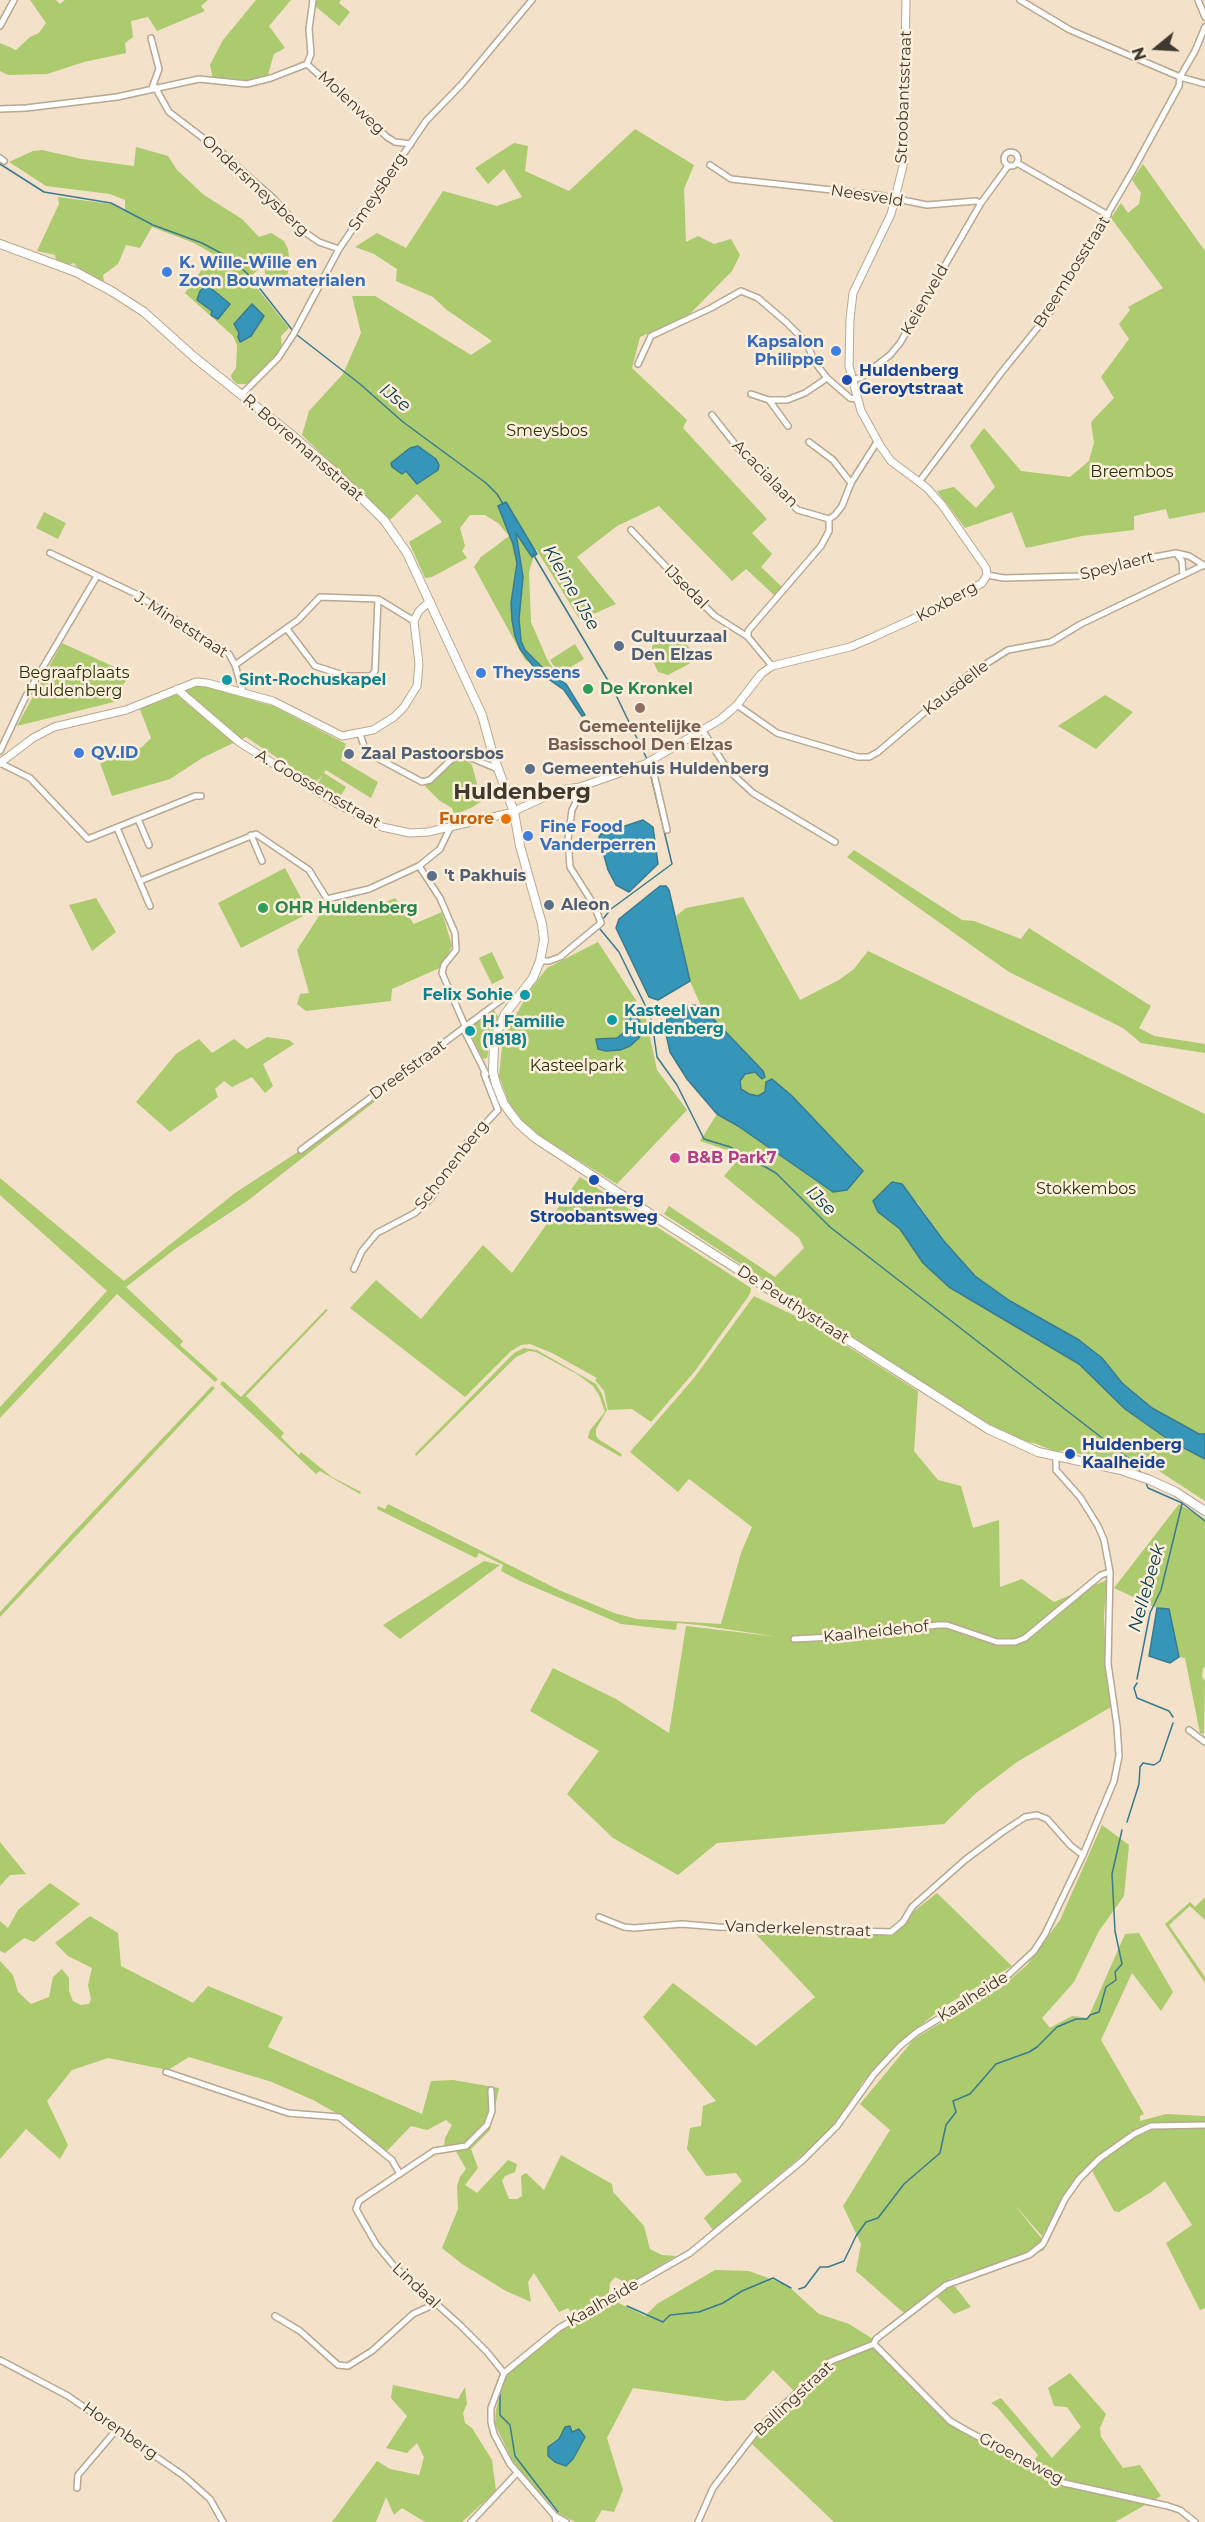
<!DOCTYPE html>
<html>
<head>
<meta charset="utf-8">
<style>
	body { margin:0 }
	#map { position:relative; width:1205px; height:2522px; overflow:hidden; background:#f3e1c9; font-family:Montserrat,sans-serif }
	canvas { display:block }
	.north { position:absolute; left:1127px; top:18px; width:60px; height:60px; -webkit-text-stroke:4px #fdefdb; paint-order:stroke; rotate:252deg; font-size:16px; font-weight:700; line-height:24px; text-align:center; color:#40392f }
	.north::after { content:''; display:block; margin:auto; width:21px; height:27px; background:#40392f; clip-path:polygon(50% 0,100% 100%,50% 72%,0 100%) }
</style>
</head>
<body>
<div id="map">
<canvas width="1205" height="2522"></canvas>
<div class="north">N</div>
</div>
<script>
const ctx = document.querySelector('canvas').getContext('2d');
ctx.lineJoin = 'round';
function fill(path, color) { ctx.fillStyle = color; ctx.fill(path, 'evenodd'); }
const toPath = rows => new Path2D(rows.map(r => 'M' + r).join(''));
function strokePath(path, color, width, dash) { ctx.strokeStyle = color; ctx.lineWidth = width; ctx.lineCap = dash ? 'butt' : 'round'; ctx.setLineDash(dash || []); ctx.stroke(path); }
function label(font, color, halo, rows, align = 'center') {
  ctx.font = font + ' Montserrat,sans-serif'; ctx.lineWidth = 5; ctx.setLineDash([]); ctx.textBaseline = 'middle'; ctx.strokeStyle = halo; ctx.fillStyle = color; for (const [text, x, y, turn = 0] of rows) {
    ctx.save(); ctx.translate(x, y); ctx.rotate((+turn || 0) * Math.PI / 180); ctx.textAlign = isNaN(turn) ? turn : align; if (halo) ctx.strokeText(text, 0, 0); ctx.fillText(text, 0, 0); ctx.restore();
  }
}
fill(toPath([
	[30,0,56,0,60,4,65,0,208,0,201,6,205,11,157,31,148,17,131,21,133,37,125,43,126,53,84,62,47,74,8,75,0,71,0,43,16,50,30,37,39,33,46,23],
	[256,0,291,0,269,26,285,48,274,54,267,78,240,82,213,79,210,65,223,40],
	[308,0,341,0,339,3,350,12,339,26],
	[635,129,694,165,684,189,686,242,698,236,714,244,731,239,740,255,732,271,687,317,640,337,632,368,687,420,683,428,767,519,752,533,772,554,761,567,782,587,775,596,746,569,732,581,659,506,617,526,577,557,616,604,580,620,536,549,529,572,531,622,547,659,562,683,525,660,474,567,481,557,509,536,498,523,485,515,470,515,460,528,465,546,462,551,467,558,432,577,425,578,409,542,442,522,417,494,390,520,302,435,309,411,343,374,361,333,352,296,375,296,471,355,492,341,447,310,433,297,396,281,397,269,374,254,355,247,377,233,406,248,443,191,497,206,522,197,504,169,488,184,475,168,514,143,528,146,525,171,569,191],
	[136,147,168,156,177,170,204,195,242,219,259,237,271,233,284,241,288,249,290,264,287,277,274,280,266,279,265,271,261,267,249,278,289,328,281,336,282,350,249,384,237,384,232,379,231,375,236,368,237,345,233,336,185,293,213,254,194,243,152,227,140,248,126,245,118,264,103,275,104,282,79,270,74,263,68,265,56,260,55,255,37,251,59,204,58,197,111,204,125,211,125,200,110,194,46,186,9,162,33,151,42,150,82,159,134,166],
	[1143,164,1205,251,1205,512,1169,519,1166,509,1134,516,1134,530,1082,536,1026,548,1012,512,965,528,937,491,954,487,976,508,995,487,970,446,984,428,1021,471,1070,477,1089,461,1094,443,1091,422,1114,398,1101,377,1129,339,1119,324,1130,310,1128,307,1163,288,1111,218,1121,203,1128,213,1139,204,1141,193,1132,180],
	[44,512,66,523,58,539,36,528],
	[653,639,684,641,698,659,668,675,658,672,651,657],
	[62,643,130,674,128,678,119,690,114,702,17,726],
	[575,644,584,659,559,674,550,660],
	[198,684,273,706,346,744,341,760,378,782,371,798,326,770,324,773,346,787,339,799,317,784,323,775,315,783,246,737,202,758,170,779,112,796,100,763,142,747,151,738,139,707],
	[1105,695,1133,712,1096,749,1058,726],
	[462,757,472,765,477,784,486,798,473,807,454,815,452,808,440,801,425,786,455,759],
	[854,850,962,920,974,921,1021,939,1029,928,1151,1006,1139,1028,1154,1036,1205,1044,1205,1053,1141,1043,1123,1028,1009,972,847,857],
	[285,868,309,913,241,948,218,903],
	[743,897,800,1000,839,980,854,969,868,951,1205,1114,1205,1434,1199,1434,1152,1408,1122,1383,1102,1358,1010,1301,975,1276,943,1240,917,1202,881,1194,873,1201,878,1212,900,1229,923,1263,949,1287,1079,1364,1125,1409,1169,1440,1205,1459,1205,1501,1156,1469,1128,1467,1065,1450,1057,1452,1034,1443,1020,1441,984,1423,664,1214,669,1206,775,1277,804,1248,799,1238,724,1176,742,1155,700,1141,717,1114,738,1126,833,1192,862,1171,792,1096,766,1092,758,1096,749,1094,741,1088,740,1081,745,1074,755,1072,760,1075,763,1071,701,1006,690,981,676,916,686,908],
	[96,898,116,932,92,951,69,905],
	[395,898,414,924,442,912,452,946,442,967,392,989,391,1001,306,1011,297,1004,300,994,309,993,297,950,326,905,357,914],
	[598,942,645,1014,657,1070,687,1110,617,1184,544,1139,524,1124,511,1109,499,1076,503,1038,530,990,547,968],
	[492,952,504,978,492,984,479,958],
	[494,1010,500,1020,491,1036,487,1058,483,1059,468,1029],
	[267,1037,289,1040,294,1044,263,1064,273,1086,265,1093,252,1077,232,1087,224,1081,215,1089,218,1097,170,1132,136,1102,176,1054,199,1039,212,1053,234,1039,247,1049],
	[374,1096,378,1099,246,1202,175,1249,126,1287,183,1341,180,1345,218,1379,215,1382,117,1294,0,1418,0,1407,107,1291,0,1195,0,1178,124,1281,235,1193,301,1150],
	[580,1177,751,1288,750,1294,695,1371,651,1422,632,1409,608,1410,604,1391,595,1380,597,1378,552,1353,530,1344,521,1345,511,1351,465,1397,350,1308,376,1280,421,1319,483,1245,512,1273],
	[754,1296,814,1325,918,1391,914,1451,938,1480,961,1486,973,1528,999,1520,1000,1587,1022,1579,1054,1602,1107,1580,1104,1615,1106,1675,1111,1707,1017,1762,976,1793,944,1824,717,1843,678,1875,613,1838,567,1794,599,1751,530,1711,553,1668,616,1699,669,1733,686,1626,779,1637,699,1625,677,1623,676,1630,621,1624,520,1581,501,1571,503,1565,479,1553,476,1558,377,1509,378,1506,385,1509,388,1504,559,1590,614,1613,637,1619,721,1624,741,1553,752,1527,689,1479,678,1492,630,1452,694,1378],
	[326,1309,328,1310,246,1396,284,1433,281,1437,299,1455,301,1452,332,1477,361,1492,360,1494,320,1471,316,1474,220,1384,223,1381,241,1397],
	[524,1348,537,1350,596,1384,602,1394,607,1410,596,1429,596,1435,598,1439,622,1454,621,1457,588,1438,590,1430,605,1412,599,1395,593,1386,577,1374,536,1352,529,1351,516,1357,416,1456,415,1454,514,1353],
	[212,1386,215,1388,0,1617,0,1612,70,1536],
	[1179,1504,1205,1519,1205,1667,1203,1668,1202,1677,1205,1681,1204,1734,1200,1733,1185,1658,1179,1657,1169,1609,1157,1608,1114,1588],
	[484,1561,500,1565,400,1639,383,1625],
	[1102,1825,1129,1845,1124,1896,1099,1931,1074,1982,1042,2018,1050,2028,1072,2016,1088,2018,1125,1934,1139,1933,1173,1992,1161,2011,1132,1973,1101,2040,1144,2114,1140,2116,1140,2121,1166,2114,1205,2116,1205,2123,1180,2123,1205,2127,1205,2308,1200,2310,1166,2243,1192,2225,1165,2181,1151,2192,1119,2212,1114,2211,1091,2169,1113,2151,1091,2164,1074,2181,1042,2236,1013,2203,1046,2244,1044,2250,1002,2266,949,2279,971,2307,954,2314,933,2293,905,2314,856,2271,861,2244,843,2206,890,2130,860,2104,914,2039,1003,1986,1027,1965,1060,1920],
	[0,1842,26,1874,10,1875,0,1886],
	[50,1883,80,1904,34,1942,24,1938,5,1953,0,1951,0,1921,8,1928,18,1910],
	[937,1893,1012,1966,948,2004,913,2031,862,2083,853,2101,824,2137,713,2230,704,2218,742,2181,736,2173,706,2176,687,2149,690,2128,701,2126,703,2106,716,2101,643,2017,673,1983,756,2046,815,1997,754,1932,893,1928],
	[1205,1897,1205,1920,1190,1906,1169,1925,1205,1977,1205,1983,1165,1924,1190,1902,1195,1907],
	[90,1916,118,1933,121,1966,193,2003,208,1986,283,2017,268,2047,422,2114,431,2081,453,2080,499,2088,490,2130,471,2149,478,2168,465,2185,477,2193,508,2160,517,2164,515,2172,505,2176,502,2181,509,2199,517,2199,522,2196,521,2176,526,2173,544,2190,561,2155,612,2184,613,2192,644,2226,650,2249,662,2255,676,2256,625,2287,621,2280,615,2277,610,2283,609,2293,573,2315,568,2308,559,2312,534,2273,528,2282,531,2302,506,2291,462,2264,442,2248,458,2209,457,2186,460,2177,466,2169,453,2146,444,2148,445,2138,452,2125,446,2120,427,2130,411,2126,387,2151,338,2114,313,2100,272,2082,189,2057,168,2070,108,2058,72,2070,47,2101,68,2145,60,2159,26,2129,0,2159,0,1961,13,1975,18,1992,31,2004,49,1997,53,1977,62,1969,69,1978,69,1991,73,2001,81,2005,89,2004,91,1999,88,1985,92,1968,68,1956,55,1943],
	[715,2270,749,2271,787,2285,819,2314,849,2324,873,2339,893,2359,938,2413,982,2443,1002,2447,1033,2462,1038,2455,998,2408,991,2403,1001,2398,1052,2458,1081,2427,1067,2407,1054,2406,1048,2388,1070,2373,1106,2414,1100,2428,1101,2437,1123,2468,1140,2465,1161,2496,1115,2522,834,2522,750,2442,775,2415,798,2395,773,2370,745,2400,726,2401,633,2388,607,2438,623,2490,614,2512,602,2510,595,2522,575,2522,560,2514,515,2466,495,2424,496,2409,506,2375,564,2329,613,2300,645,2316,657,2304],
	[585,2437,573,2459,566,2465,555,2462,548,2447,553,2442,559,2439],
	[393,2385,458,2399,465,2387,467,2404,463,2413,465,2423,472,2428,492,2460,496,2491,462,2522,425,2522,402,2508,394,2515,386,2497,376,2522,332,2522,377,2461,390,2469,419,2475,424,2457,417,2443,407,2453,386,2448,407,2416,391,2398]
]), '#acca6e');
const water = toPath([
	[207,285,230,304,218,319,211,315,212,311,197,300,200,291,207,285],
	[252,304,264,316,251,336,240,342,238,337,239,333,234,324,252,304],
	[418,446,436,459,439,465,438,470,417,484,406,471,402,474,392,467,391,463,410,448,418,446],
	[506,502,537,554,532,557,516,533,523,577,519,619,521,641,525,650,545,670,566,684,585,715,582,716,564,690,537,671,520,649,515,636,512,620,511,603,517,563,513,544,498,506,506,502],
	[643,820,653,827,658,864,629,892,616,885,608,870,599,837,601,834,643,820],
	[660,886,666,886,669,890,690,981,658,1000,649,997,616,928,619,919,660,886],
	[693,1005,701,1006,763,1071,765,1077,762,1079,755,1072,745,1074,740,1081,741,1089,749,1094,758,1096,765,1092,766,1082,772,1079,792,1096,863,1171,847,1190,833,1192,738,1126,717,1114,687,1079,670,1052,666,1034,667,1017,678,1009,693,1005],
	[629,1013,635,1014,640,1022,642,1033,638,1039,630,1046,620,1050,606,1051,598,1049,596,1039,617,1038,623,1033,627,1026,625,1017,629,1013],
	[892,1182,902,1184,943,1240,975,1276,1010,1301,1079,1340,1102,1358,1122,1383,1152,1408,1199,1434,1205,1434,1205,1459,1169,1440,1125,1409,1079,1364,949,1287,923,1263,900,1229,878,1212,873,1201,892,1182],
	[1157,1608,1169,1609,1179,1657,1170,1663,1149,1656,1157,1608],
	[570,2426,572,2432,579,2429,585,2437,573,2459,566,2466,555,2462,548,2456,548,2447,559,2439,565,2427,570,2426]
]);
fill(water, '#3696ba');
strokePath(water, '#397a90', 1.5);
strokePath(toPath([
	[0,164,44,192,111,203,153,225,202,243,230,258,250,276,293,331],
	[297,335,360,384,403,422,486,483,497,494,503,504],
	[533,554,613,689,647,759],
	[603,919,611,909,672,864,648,764],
	[600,929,619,952,647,1009,652,1022,657,1057,677,1085,704,1139,730,1147,776,1173,830,1227,1137,1465,1141,1473],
	[1146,1483,1148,1488,1182,1503,1205,1521],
	[1137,1679,1150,1613,1161,1590,1182,1504],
	[1137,1683,1134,1688,1137,1698,1169,1711,1173,1717],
	[1127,1822,1139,1784,1140,1767,1143,1763,1154,1765,1160,1761,1173,1723],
	[799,2289,805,2287,820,2267,828,2267,844,2261,856,2236,866,2222,878,2218,904,2184,940,2153,946,2125,956,2112,953,2101,970,2094,996,2064,1029,2052,1037,2047,1057,2027,1076,2019,1087,2019,1090,2015,1099,2012,1106,1987,1116,1980,1115,1972,1122,1964,1115,1931,1112,1874,1122,1830],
	[627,2306,663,2322,670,2315,699,2312,723,2303,742,2291,773,2278,791,2288],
	[500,2392,500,2415,510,2425,515,2456,558,2512]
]), '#397a90', 1.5);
const minor = toPath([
	[1020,0,1070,30,1180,77,1205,84],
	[1198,0,1205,17],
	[0,26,14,0],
	[151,38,159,69,152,88],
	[307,64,311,54,309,29,313,0],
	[155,87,169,112,220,151,273,198,303,231,319,242,339,249],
	[0,109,26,108,117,97,199,79,247,84,271,78,307,64,387,137,395,142,411,144],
	'1004 159a7 7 0 1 1 14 0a7 7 0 1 1-14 0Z',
	[0,158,4,161],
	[1017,163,1108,215],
	[710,165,731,179,878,195,927,205,976,201,981,203],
	[638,364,651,336,711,308,741,291,758,298,786,322,807,343,814,361,827,378,850,398,856,399],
	[852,380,862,377,890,355,900,343,981,203,1008,166],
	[751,394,769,400,787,400,805,393,827,378],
	[241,395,278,358,293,335,339,249,426,121,461,85,532,0],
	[769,400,788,426],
	[712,415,746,458,785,499,798,510,829,519],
	[809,442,833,460,851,483],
	[919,482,1001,373,1051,311,1132,172,1179,86,1180,77,1195,51,1205,27],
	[829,519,835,515,842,506,851,483,877,442],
	[631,530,695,597,715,616,748,637,772,666],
	[50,553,136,594,229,654,235,665,243,692],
	[987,575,1004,578,1079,576,1128,562,1176,553],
	[1183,575,1182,561,1176,553,1189,556,1205,566],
	[287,629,315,666,346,676,371,676,375,671,378,599],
	[748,637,748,631,760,617,821,546,829,531,829,519],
	[235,665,298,620,320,597,378,599,414,621],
	[737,705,777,733,858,757,869,757,878,752,967,676,1008,650,1051,642,1081,624,1202,566],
	[703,731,727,769,753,793,835,842],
	[360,734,366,752,422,782,430,780,453,758,459,756,474,759,498,769],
	[0,751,26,696,97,576],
	[651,761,667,830],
	[0,763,30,778,88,839,195,796,201,796],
	[138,819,149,845],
	[117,828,150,906],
	[251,835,262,861],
	[419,866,440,898,455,933,456,950,444,965,442,973,466,1028],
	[140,881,256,834,309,870,327,899,369,889,419,866,440,849,450,828],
	[540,961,549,961,560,957,601,923,594,905,570,867,568,839,572,810,576,802,569,789],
	[464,1030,486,1074],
	[301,1150,505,997,517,999],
	[354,1269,362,1251,377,1233,415,1213,431,1198,466,1144,498,1110,484,1074],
	[794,1639,833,1637,938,1625,947,1625,997,1642,1015,1642,1025,1638,1101,1575,1110,1572],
	[1189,1730,1205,1742],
	[599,1917,624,1927,634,1928,682,1924,718,1927,891,1932,903,1922,912,1907,965,1860,1001,1833,1025,1817,1037,1815,1047,1819,1071,1846,1083,1855],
	[166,2072,288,2113,339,2117,392,2160,400,2174],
	[491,2090,492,2111,487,2125,466,2146,434,2151,359,2201,356,2209,376,2244,394,2266,460,2325,487,2352,504,2373],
	[275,2316,300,2331,338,2365,348,2366,372,2351,413,2314,435,2304],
	[874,2344,950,2421,962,2428,1064,2483,1168,2506,1180,2510,1195,2522],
	[0,2360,68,2396,184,2476,210,2499,223,2522],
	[77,2488,78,2475,117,2429],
	[555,2516,566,2522],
	[471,2522,517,2473],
	[556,2522,555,2516,510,2464,494,2434,491,2422,491,2408,504,2373,559,2328,690,2253,803,2160,837,2126,874,2074,900,2046,917,2032,1005,1978,1034,1951,1045,1934,1083,1855,1114,1781,1119,1756,1117,1726,1108,1664,1110,1572,1104,1540,1098,1526,1080,1497,1056,1470,1056,1456],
	[698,2522,713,2488,760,2427,831,2361,874,2344,876,2339,946,2285,1029,2255,1043,2244,1065,2199,1079,2179,1100,2158,1134,2134,1151,2126,1205,2125]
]);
const tertiary = toPath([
	[177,689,239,742,334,802,382,827,410,833,428,832,510,813,560,790,580,787,645,764,721,719,737,705,761,674,772,666,850,647,869,639,944,605,982,583,987,575,986,568,942,505,927,488,891,461,881,447,861,411,849,366,850,319,853,293,891,214,903,166,906,0],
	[0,763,33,738,54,727,126,710,196,682,207,683,273,701,342,736,373,730,394,717,404,707,417,686,419,664,414,621,419,611,430,601]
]);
const secondary = toPath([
	[0,244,76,272,113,292,144,312,194,357,293,436,337,474,384,520,407,553,482,715,493,755,514,812,520,846,542,924,544,940,540,961,533,978,505,1014,498,1030,494,1046,493,1072,496,1084,504,1104,518,1123,535,1138,657,1218,988,1429,1038,1452,1121,1470,1150,1480,1176,1492,1205,1511]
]);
strokePath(minor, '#b8a891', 8);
strokePath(tertiary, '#b8a891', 9);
strokePath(secondary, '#b8a891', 10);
strokePath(minor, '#fff', 5);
strokePath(tertiary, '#fff', 7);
strokePath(secondary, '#fff', 8);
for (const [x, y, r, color] of [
	[167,272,6,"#3f7fe0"],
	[836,351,6,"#3f7fe0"],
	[847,380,6,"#1a4fb4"],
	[619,646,6,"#5c6f8a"],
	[481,673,6,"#3f7fe0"],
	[227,680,6,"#0f9aa8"],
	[588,689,6,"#2e9e5b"],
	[640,708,6,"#8d6e63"],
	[79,753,6,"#3f7fe0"],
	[349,754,6,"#5c6f8a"],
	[530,769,6,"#5c6f8a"],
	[506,819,6,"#e8710a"],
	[528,836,6,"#3f7fe0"],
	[432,876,6,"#5c6f8a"],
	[549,905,6,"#5c6f8a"],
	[263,908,6,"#2e9e5b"],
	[525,995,6,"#0f9aa8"],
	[612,1020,6,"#0f9aa8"],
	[470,1031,6,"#0f9aa8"],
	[675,1158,6,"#d1479c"],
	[594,1180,6,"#1a4fb4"],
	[1070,1454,6,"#1a4fb4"]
]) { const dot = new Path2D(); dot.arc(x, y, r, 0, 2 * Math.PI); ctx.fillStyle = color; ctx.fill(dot); strokePath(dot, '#fdefdb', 2); }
label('16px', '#40392f', '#fdefdb', [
	["Stroobantsstraat",904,97,-88],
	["Molenweg",351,103,43],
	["Ondersmeysberg",255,186,43],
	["Smeysberg",378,192,-56],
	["Neesveld",867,196,9],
	["Breembosstraat",1072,272,-58],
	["Keienveld",925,300,-60],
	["R. Borremansstraat",303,448,41],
	["Acacialaan",765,474,46],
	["Speylaert",1117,566,-14],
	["IJsedal",686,587,45],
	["Koxberg",947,602,-29],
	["J. Minetstraat",181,625,33],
	["Kausdelle",956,688,-38],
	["A. Goossensstraat",318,789,30],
	["Dreefstraat",408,1070,-36],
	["Schonenberg",452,1165,-52],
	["De Peuthystraat",793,1305,33],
	["Kaalheidehof",876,1632,-6],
	["Vanderkelenstraat",798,1929,2],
	["Kaalheide",973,1997,-32],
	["Lindaal",416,2286,43],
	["Kaalheide",603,2303,-30],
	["Ballingstraat",794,2399,-43],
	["Horenberg",120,2431,35],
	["Groeneweg",1021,2459,28]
]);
label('bold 16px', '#366cbe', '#fdefdb', [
	["K. Wille-Wille en",179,263],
	["Zoon Bouwmaterialen",179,281],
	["Kapsalon",824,342,"right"],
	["Philippe",824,360,"right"],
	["Theyssens",493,673],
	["QV.ID",91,753],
	["Fine Food",540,827],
	["Vanderperren",540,845]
], 'left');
label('bold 16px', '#164399', '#fdefdb', [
	["Huldenberg",859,371],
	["Geroytstraat",859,389],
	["Huldenberg",594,1199,"center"],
	["Stroobantsweg",594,1217,"center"],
	["Huldenberg",1082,1445],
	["Kaalheide",1082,1463]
], 'left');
label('16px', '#29340c', '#fdefdb', [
	["Smeysbos",547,431],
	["Breembos",1132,472],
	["Begraafplaats",74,673],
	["Huldenberg",74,691],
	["Kasteelpark",577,1066],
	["Stokkembos",1086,1189]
]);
label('bold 16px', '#4e5e75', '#fdefdb', [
	["Cultuurzaal",631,637],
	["Den Elzas",631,655],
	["Zaal Pastoorsbos",361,754],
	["Gemeentehuis Huldenberg",542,769],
	["'t Pakhuis",444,876],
	["Aleon",561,905]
], 'left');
label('bold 16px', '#0d838f', '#fdefdb', [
	["Sint-Rochuskapel",239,680],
	["Felix Sohie",513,995,"right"],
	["Kasteel van",624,1011],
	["Huldenberg",624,1029],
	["H. Familie",482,1022],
	["(1818)",482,1040]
], 'left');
label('bold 16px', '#27864d', '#fdefdb', [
	["De Kronkel",600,689],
	["OHR Huldenberg",275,908]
], 'left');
label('bold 16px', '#785e54', '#fdefdb', [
	["Gemeentelijke",640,727],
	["Basisschool Den Elzas",640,745]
]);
label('bold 16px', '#c56008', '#fdefdb', [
	["Furore",494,819]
], 'right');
label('bold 16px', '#b23c85', '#fdefdb', [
	["B&B Park7",687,1158]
], 'left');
label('italic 18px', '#084154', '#fdefdb', [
	["IJse",395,398,38],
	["Kleine IJse",571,588,60],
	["IJse",821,1201,45],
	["Nellebeek",1147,1588,-74]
]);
label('bold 22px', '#40392f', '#fdefdb', [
	["Huldenberg",522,793]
]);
</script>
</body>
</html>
